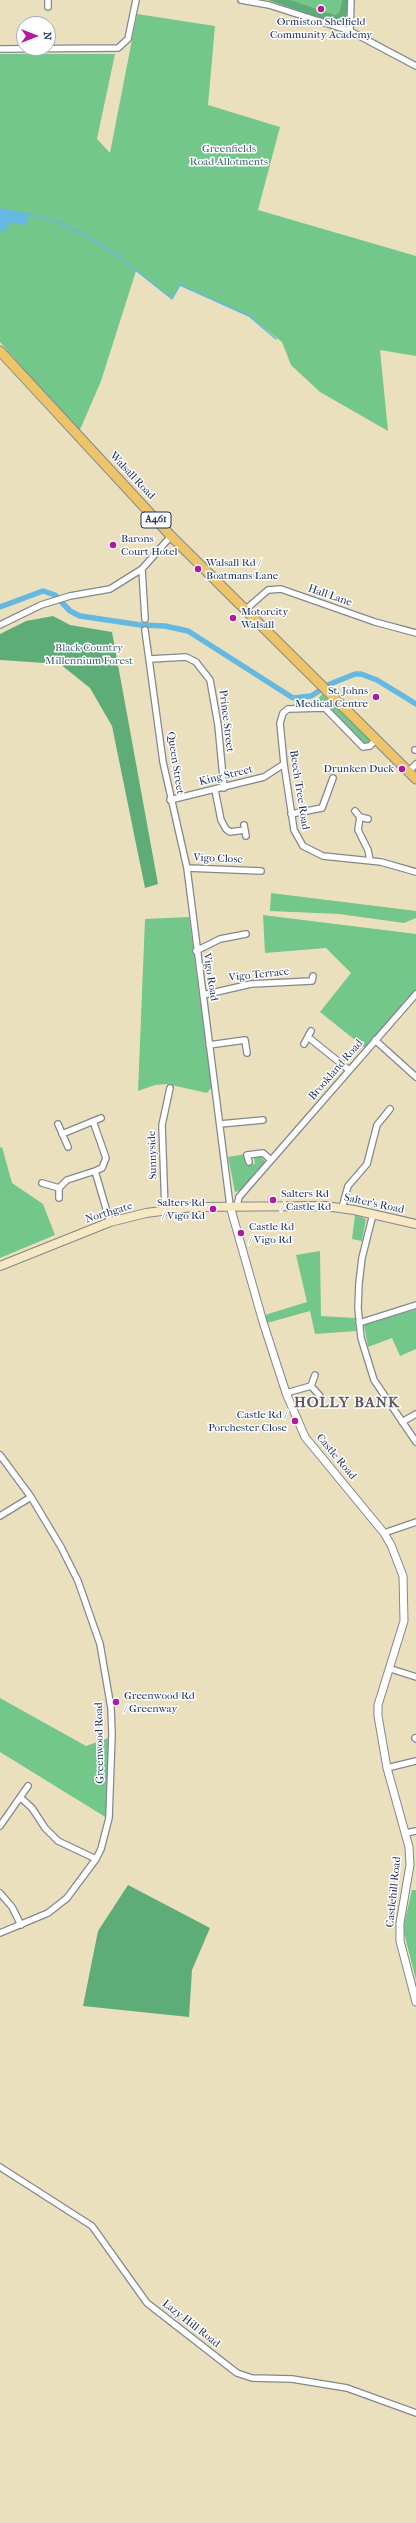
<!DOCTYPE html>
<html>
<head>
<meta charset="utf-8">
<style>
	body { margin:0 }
	#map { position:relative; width:416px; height:2523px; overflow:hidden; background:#ebe0bd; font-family:"IM FELL French Canon",serif }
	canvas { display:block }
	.north { position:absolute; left:16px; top:16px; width:40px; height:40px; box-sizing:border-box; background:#fff; border:1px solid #a4acbf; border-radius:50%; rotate:90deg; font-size:11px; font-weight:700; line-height:16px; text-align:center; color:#1b2f5e }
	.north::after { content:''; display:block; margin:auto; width:14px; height:18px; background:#b5179e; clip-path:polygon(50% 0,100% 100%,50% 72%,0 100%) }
</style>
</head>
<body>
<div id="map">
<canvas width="416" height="2523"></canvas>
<div class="north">N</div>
</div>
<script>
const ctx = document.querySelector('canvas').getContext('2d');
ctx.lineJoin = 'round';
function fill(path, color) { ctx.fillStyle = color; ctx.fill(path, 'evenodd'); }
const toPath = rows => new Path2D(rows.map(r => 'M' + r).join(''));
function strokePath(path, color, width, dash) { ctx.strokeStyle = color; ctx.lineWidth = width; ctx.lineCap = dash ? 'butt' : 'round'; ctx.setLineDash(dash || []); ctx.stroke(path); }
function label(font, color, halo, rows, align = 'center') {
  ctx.font = font + ' "IM FELL French Canon",serif'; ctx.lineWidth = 3; ctx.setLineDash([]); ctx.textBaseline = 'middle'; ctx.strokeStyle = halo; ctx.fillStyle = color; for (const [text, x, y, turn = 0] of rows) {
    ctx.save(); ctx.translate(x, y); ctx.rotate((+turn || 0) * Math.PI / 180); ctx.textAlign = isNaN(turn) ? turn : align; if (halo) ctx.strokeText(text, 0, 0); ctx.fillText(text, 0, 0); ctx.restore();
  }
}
fill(toPath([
	[291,0,342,0,339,12,335,15],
	[137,14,215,26,208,105,280,127,258,210,416,256,416,356,380,350,388,431,320,392,291,365,282,342,249,316,180,285,172,299,136,271,101,381,79,432,0,342,0,54,115,54,97,139,110,153],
	[322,694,371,740,370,742,364,744,326,704,315,703],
	[271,893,416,911,416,918,404,923,339,914,270,911],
	[263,915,416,934,416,990,365,1048,320,1012,351,973,326,948,265,953],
	[189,917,212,1087,207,1093,167,1084,155,1085,138,1091,145,919],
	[2,1147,12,1183,43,1204,55,1235,0,1258,0,1148],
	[245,1154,247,1165,255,1164,254,1158,261,1157,266,1162,241,1190,235,1192,228,1157],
	[355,1215,366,1219,362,1241,352,1239],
	[320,1251,321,1316,355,1318,356,1331,315,1334,310,1311,267,1323,265,1315,307,1302,296,1255],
	[416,1309,416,1349,400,1356,392,1338,368,1347,364,1325],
	[0,1698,86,1746,111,1737,107,1818,0,1752],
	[412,1890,416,1890,416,1980,403,1929]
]), '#73c78b');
fill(toPath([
	[268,0,291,0,335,15,339,12,342,0,348,0,347,13,345,21,340,25],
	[53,616,70,625,112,632,158,884,145,888,112,726,90,688,60,664,0,660,0,634,26,621],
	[128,1885,210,1928,192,1970,189,2017,83,2006,98,1931]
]), '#5eac77');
fill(toPath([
	[0,209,29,214,27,223,22,225,10,222,6,230,0,232]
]), '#65b8e1');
strokePath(toPath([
	[0,209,23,213],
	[27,214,58,222,90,238,118,256,172,299,180,285,249,316,276,339]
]), '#65b8e1', 1.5);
strokePath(toPath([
	[0,607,43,591,55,595,70,611,80,616,141,625,165,626,188,631,293,698,311,696,330,684,355,674,361,674,377,680,416,704]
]), '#65b8e1', 5.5);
const minor = toPath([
	[241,0,269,5,350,31,416,66],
	[48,7,48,0],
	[350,31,351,0],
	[0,49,118,48,128,39,136,0],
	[142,569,145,619],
	[245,610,268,590,281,589,375,622,416,633],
	[0,625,41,605,70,596,110,589,142,569,171,536],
	[145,630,163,762,187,868,230,1206],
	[150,659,186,657,196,662,210,680,218,725,224,788],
	[376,739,370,746,363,747,325,708,288,709,283,713,280,723,284,764,294,830,303,846,323,856,381,862,416,872],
	[415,750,416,750],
	[408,772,416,764],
	[215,790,221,820,226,829,230,832,245,830],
	[170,800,264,777,284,764],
	[355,811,360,817,368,819],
	[291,814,322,808,333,778],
	[360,817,358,830,368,850,370,860],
	[244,825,246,836],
	[187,868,261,871],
	[196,951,220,939,246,934],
	[203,995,251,984,312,981,313,976],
	[308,1037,349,1070],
	[375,1040,416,1077],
	[304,1044,311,1031],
	[209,1045,245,1040,247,1053],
	[93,1121,106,1158,102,1168,95,1171,110,1222],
	[58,1124,68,1147],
	[220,1124,263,1120],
	[62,1134,101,1118],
	[249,1162,247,1155,263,1153,271,1160],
	[42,1183,59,1188,67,1180,95,1171],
	[59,1188,59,1198],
	[237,1206,239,1197,416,994],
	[342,1208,348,1186,367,1164,377,1125,390,1109],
	[165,1210,162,1125,170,1088],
	[373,1214,362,1258,359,1283,358,1308,361,1338,374,1380,416,1442],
	[359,1323,416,1305],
	[315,1375,311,1386,320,1396],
	[286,1393,311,1386],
	[402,1422,416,1414],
	[0,1455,31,1497,61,1547,78,1581,100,1644,111,1708,112,1734,109,1818,101,1849,96,1859,67,1898,48,1913,0,1933],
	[0,1516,31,1497],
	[384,1533,416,1522],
	[391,1669,416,1677],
	[415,1738,416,1739],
	[387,1768,416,1761],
	[21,1798,32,1808,45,1828,58,1841,96,1859],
	[0,1826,28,1786],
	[406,1833,416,1831],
	[0,1893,12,1907,21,1925],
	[0,2167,92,2226,147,2303,237,2373,252,2378,292,2379,347,2388,416,2413]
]);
const tertiary = toPath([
	[230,1206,263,1322,286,1393,305,1437,384,1533,391,1545,403,1576,404,1621,378,1705,378,1716,387,1768,409,1847,410,1865,400,1923,400,1941,416,2002]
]);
const secondary = toPath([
	[0,1266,110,1222,146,1213,192,1207,325,1206,354,1210,416,1224]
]);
const trunk = toPath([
	[0,351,171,536,416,779]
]);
strokePath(minor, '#83888e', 8);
strokePath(tertiary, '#83888e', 9);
strokePath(secondary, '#83888e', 10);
strokePath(trunk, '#83888e', 11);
strokePath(minor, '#fff', 5.5);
strokePath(tertiary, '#fff', 7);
strokePath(secondary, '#f8e7c3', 8);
strokePath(trunk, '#eec469', 9);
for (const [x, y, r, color] of [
	[321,9,4,"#b5179e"],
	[113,545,4,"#b5179e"],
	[198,569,4,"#b5179e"],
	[233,618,4,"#b5179e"],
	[376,697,4,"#b5179e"],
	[402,769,4,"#b5179e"],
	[273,1200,4,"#b5179e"],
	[213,1209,4,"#b5179e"],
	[241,1233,4,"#b5179e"],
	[295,1421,4,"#b5179e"],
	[116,1702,4,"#b5179e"]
]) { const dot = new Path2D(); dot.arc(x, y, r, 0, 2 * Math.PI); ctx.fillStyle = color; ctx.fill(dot); strokePath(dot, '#fff', 1.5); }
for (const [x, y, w] of [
	[156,520,30]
]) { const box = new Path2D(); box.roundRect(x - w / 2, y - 8, w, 16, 3); ctx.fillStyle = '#fff'; ctx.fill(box); strokePath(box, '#1b2f5e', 1); }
label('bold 10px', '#1b2f5e', null, [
	["A461",156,520]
]);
label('11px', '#1b2f5e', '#fff', [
	["Ormiston Shelfield",321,22,"center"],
	["Community Academy",321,35,"center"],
	["Barons",121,539],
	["Court Hotel",121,552],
	["Walsall Rd /",206,563],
	["Boatmans Lane",206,576],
	["Motorcity",241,612],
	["Walsall",241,625],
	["St. Johns",368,691,"right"],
	["Medical Centre",368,704,"right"],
	["Drunken Duck",394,769,"right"],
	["Salters Rd",281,1194],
	["/ Castle Rd",281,1207],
	["Salters Rd",205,1203,"right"],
	["/ Vigo Rd",205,1216,"right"],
	["Castle Rd",249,1227],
	["/ Vigo Rd",249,1240],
	["Castle Rd /",287,1415,"right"],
	["Porchester Close",287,1428,"right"],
	["Greenwood Rd",124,1696],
	["/ Greenway",124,1709]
], 'left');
label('11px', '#3a646e', '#fff', [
	["Greenfields",229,149],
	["Road Allotments",229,162],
	["Black Country",89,648],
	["Millennium Forest",89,661]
]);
label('11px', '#1b2f5e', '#fff', [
	["Walsall Road",132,476,47],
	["Hall Lane",330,596,19],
	["Prince Street",226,721,83],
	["Queen Street",175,763,81],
	["King Street",226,776,-14],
	["Beech Tree Road",299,790,81],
	["Vigo Close",218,859,2],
	["Vigo Terrace",259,975,-6],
	["Vigo Road",210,977,81],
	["Brookland Road",336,1070,-49],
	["Sunnyside",153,1155,-92],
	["Salter's Road",374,1204,12],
	["Northgate",109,1213,-17],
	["Castle Road",336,1457,50],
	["Greenwood Road",100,1743,-91],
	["Castlehill Road",394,1892,-84],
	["Lazy Hill Road",191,2324,38]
]);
ctx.letterSpacing = '1px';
label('bold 15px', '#5f595f', '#fff', [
	["HOLLY BANK",347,1403]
]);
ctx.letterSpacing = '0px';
</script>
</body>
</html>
